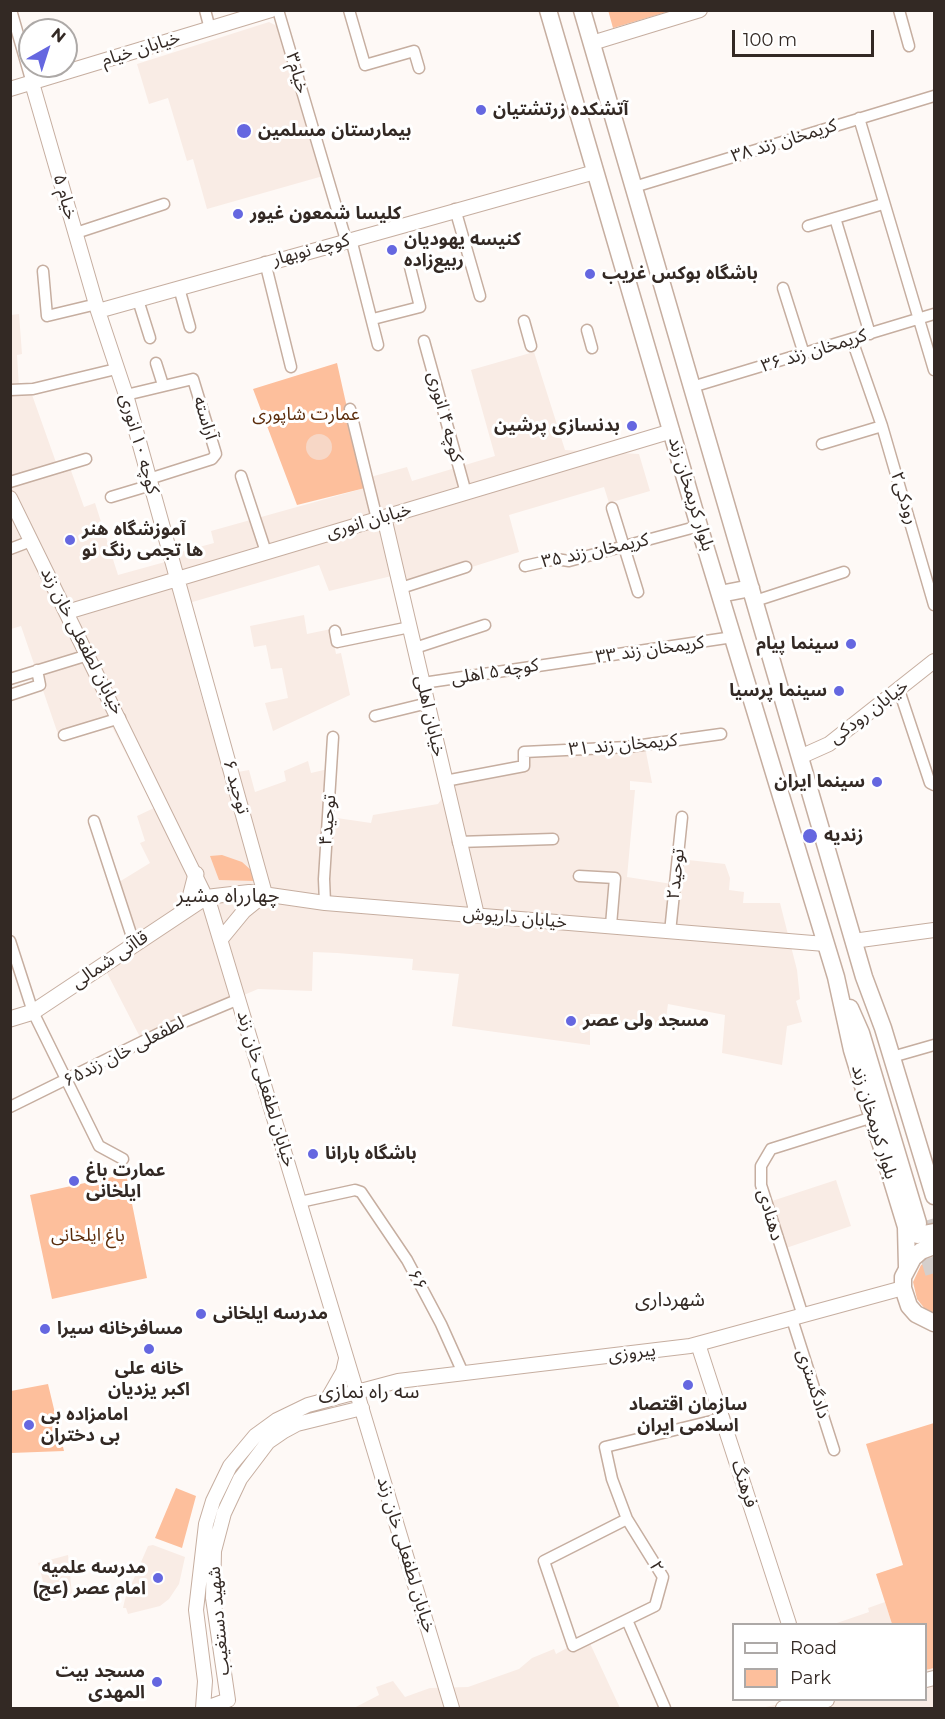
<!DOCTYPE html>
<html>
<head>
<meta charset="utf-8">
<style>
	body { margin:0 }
	#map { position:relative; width:945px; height:1719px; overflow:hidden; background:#fef9f6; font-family:Montserrat,sans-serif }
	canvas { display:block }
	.frame { position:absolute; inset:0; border:12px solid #332924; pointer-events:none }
	.legend { position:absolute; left:732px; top:1623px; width:195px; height:78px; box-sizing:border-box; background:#fff; border:2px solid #ada9a7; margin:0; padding:8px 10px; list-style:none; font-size:18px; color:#332924 }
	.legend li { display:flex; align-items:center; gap:12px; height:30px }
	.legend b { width:30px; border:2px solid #ada9a7 }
	.north { position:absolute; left:18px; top:18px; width:60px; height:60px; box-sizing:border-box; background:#fff; border:2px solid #ada9a7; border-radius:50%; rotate:39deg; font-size:16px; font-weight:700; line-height:24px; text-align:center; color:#332924 }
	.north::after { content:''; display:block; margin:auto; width:21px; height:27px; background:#6567e0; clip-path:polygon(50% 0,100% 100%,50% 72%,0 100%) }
	.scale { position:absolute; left:732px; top:30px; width:142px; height:27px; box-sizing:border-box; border:3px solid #332924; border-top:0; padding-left:8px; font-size:18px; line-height:21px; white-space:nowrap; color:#332924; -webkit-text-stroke:4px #fff; paint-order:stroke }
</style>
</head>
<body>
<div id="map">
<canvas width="945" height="1719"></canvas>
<div class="frame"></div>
<ul class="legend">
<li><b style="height:8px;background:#fff"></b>Road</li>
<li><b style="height:16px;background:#fdbf9c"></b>Park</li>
</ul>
<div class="north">N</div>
<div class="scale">100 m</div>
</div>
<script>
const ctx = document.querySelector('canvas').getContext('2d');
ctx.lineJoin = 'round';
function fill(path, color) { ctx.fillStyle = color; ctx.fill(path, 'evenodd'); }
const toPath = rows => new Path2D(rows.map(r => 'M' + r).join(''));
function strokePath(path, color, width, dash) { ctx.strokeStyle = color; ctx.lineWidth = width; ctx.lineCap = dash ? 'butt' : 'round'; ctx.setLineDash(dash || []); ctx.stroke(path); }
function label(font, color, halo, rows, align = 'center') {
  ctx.font = font + ' Montserrat,"Noto Sans Arabic",sans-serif'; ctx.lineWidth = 6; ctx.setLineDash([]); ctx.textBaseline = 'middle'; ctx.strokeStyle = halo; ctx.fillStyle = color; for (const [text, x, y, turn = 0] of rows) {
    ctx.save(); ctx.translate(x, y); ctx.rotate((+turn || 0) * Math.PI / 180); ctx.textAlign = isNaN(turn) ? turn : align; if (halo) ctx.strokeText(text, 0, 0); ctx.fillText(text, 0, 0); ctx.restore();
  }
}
fill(toPath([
	[269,22,279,27,323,176,207,209,193,159,187,161,168,98,149,104,137,64],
	[19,314,22,354,17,355,19,387,31,392,58,468,69,465,84,507,95,503,118,575,165,562,177,553,214,543,211,531,365,488,363,479,407,467,412,481,495,456,471,370,534,352,565,450,639,454,650,491,609,503,604,487,509,515,519,552,403,589,400,574,329,591,319,565,189,603,202,675,196,678,213,735,217,734,238,772,249,770,255,792,286,781,284,771,308,761,311,773,328,769,330,817,371,823,373,815,438,804,454,781,522,768,521,752,645,747,652,783,630,781,630,790,635,790,627,877,672,884,679,859,725,864,730,878,729,890,744,892,743,903,780,903,797,970,800,999,796,1001,802,1022,787,1026,782,1065,722,1053,725,1015,668,1004,665,1025,662,1026,613,1023,613,1014,590,1014,590,1045,452,1026,459,974,412,970,413,959,337,953,313,952,312,991,258,989,141,1039,105,969,135,950,119,882,150,863,140,843,145,841,137,816,154,808,110,723,60,740,21,626,11,629,11,315],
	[304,615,307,634,331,629,336,654,341,653,350,695,273,731,265,703,288,698,282,668,271,669,266,645,254,647,250,626],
	[836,1180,851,1226,786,1248,772,1201],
	[153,1545,185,1557,179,1584,169,1599,160,1606,128,1614,126,1608,123,1608,125,1599,148,1546],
	[68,1555,72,1594,48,1599,38,1563],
	[885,1602,892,1624,834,1624,869,1612,868,1608],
	[587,1637,620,1708,354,1708,379,1695,376,1687,393,1681,405,1697,430,1688,468,1687,519,1669,532,1658,554,1649,556,1654],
	[934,1668,934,1708,761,1708,797,1700,926,1700,926,1670]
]), '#f9ece5');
fill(toPath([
	[608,10,670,10,670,11,613,28],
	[337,363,365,488,297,505,253,389],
	[222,855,242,862,252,871,255,881,219,880,210,856],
	[126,1174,147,1278,52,1299,30,1195],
	[934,1257,934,1314,925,1309,917,1299,913,1282,921,1265],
	[48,1384,64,1451,11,1453,11,1391],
	[934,1423,934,1668,926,1670,926,1624,892,1624,876,1574,903,1565,866,1444],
	[176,1488,196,1496,182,1548,155,1538]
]), '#fdbf9c');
fill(toPath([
	'306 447a13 13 0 1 1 26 0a13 13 0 1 1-26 0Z'
]), '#f7d7c6');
strokePath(toPath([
	[928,1220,934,1240],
	[922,1235,934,1276]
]), '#d5cfcc', 16, [16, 8]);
const minor = toPath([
	[11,10,32,83],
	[205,10,210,29],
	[278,10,346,240],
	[349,10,365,65,414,51,419,68],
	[899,10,909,46],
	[859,118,934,370],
	[634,187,934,96],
	[455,209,480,296],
	[835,218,870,334],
	[808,226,883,204],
	[76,233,164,204],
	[351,239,378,345],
	[265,262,291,367],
	[43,271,47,316,97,304],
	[179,288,190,327],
	[783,288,804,354],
	[138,300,150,338],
	[373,319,420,307,410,267],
	[524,321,531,346],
	[587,330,592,348],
	[852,340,882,426,934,605],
	[424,341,466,493],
	[156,363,163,385],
	[692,387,934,314],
	[10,390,33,389,116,369],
	[126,395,193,379,216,454,212,459,149,479],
	[350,409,377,519],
	[822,444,882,426],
	[241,476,266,552],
	[10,482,86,459],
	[111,497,151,485],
	[612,508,638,592],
	[10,549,31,541],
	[525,566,556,559,569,561,699,526],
	[401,588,466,567],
	[755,601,844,572],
	[335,631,337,642,410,627],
	[415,648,485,625],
	[10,679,88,655],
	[423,683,733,637],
	[899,690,930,783,934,785],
	[10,695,40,685,37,670],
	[375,716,428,703],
	[64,735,120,718],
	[445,781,524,766,524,752,628,747,721,734],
	[94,821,134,943],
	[458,842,553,839],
	[579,876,615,878,611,925],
	[325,903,324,879,333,737],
	[670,932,682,817],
	[10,941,33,1012,99,1146,123,1159],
	[892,1057,934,1045],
	[10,1107,172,1027,239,999],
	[300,1202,355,1190,361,1192,407,1260,441,1324,463,1373],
	[803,1316,761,1185,761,1166,771,1149,873,1117],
	[792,1319,834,1450],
	[627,1519,544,1561,573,1646,655,1606,663,1577,627,1519,612,1479,605,1447,724,1418],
	[627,1620,665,1708]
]);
const tertiary = toPath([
	[592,43,700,10],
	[32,83,98,311,126,395,265,894,244,911,221,939],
	[10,89,271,10],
	[98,311,595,172],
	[10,498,210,906,452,1708],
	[384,517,477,915],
	[67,612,672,431],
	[800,757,829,744,934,661],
	[206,897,249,892,325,903,825,944],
	[853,941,934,930],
	[698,1344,789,1624],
	[327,1400,343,1372,346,1359],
	[926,1680,934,1678],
	[203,1708,205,1681,196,1610,206,1524,213,1501,230,1466,255,1436,277,1420,308,1405,398,1381,690,1346,903,1288],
	[206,1708,228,1700,213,1598,214,1551,224,1513,240,1479,268,1442,284,1431,297,1424,362,1408],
	[783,1708,827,1700]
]);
const secondary = toPath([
	[187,909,196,874],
	[10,1019,33,1012,206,897]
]);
const primary = toPath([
	[548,10,699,526,836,977,852,1050,906,1227,907,1267],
	[582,10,864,977,883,1028,934,1196],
	[720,594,751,588],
	[850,1008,861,1033,918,1223],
	[906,1227,918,1235,934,1232],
	[934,1246,921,1251,913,1258,903,1277,903,1288,909,1306,916,1314,934,1323]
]);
strokePath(minor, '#c6aea0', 13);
strokePath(tertiary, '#c6aea0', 16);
strokePath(secondary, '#c6aea0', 17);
strokePath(primary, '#c6aea0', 19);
strokePath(minor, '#fff', 10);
strokePath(tertiary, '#fff', 14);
strokePath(secondary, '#fff', 15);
strokePath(primary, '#fff', 16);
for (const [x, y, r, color] of [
	[481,110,6,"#6567e0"],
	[244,131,8,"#6567e0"],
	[238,214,6,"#6567e0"],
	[392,250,6,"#6567e0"],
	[590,274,6,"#6567e0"],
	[632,426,6,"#6567e0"],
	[70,540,6,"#6567e0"],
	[851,644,6,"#6567e0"],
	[839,691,6,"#6567e0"],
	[877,782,6,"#6567e0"],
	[810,836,8,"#6567e0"],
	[571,1021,6,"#6567e0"],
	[313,1154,6,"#6567e0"],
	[74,1181,6,"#6567e0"],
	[201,1314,6,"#6567e0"],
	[45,1329,6,"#6567e0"],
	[149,1349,6,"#6567e0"],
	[688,1385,6,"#6567e0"],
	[29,1425,6,"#6567e0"],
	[158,1578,6,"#6567e0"],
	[157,1682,6,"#6567e0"]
]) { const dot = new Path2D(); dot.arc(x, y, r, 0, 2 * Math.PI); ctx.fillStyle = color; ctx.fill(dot); strokePath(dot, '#fff', 2); }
label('18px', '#332924', '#fff', [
	["خیابان خیام",141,49,-17],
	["خیام۳",297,73,74],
	["کریمخان زند ۳۸",784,141,-17],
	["۵ خیام",65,197,74],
	["کوچه نوبهار",311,250,-15],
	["کریمخان زند ۳۶",814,351,-17],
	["کوچه ۴ انوری",445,417,75],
	["آراسته",205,418,73],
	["کوچه ۱۰ انوری",139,444,74],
	["بلوار کریمخان زند",691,494,73],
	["رودکی۲",904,498,73],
	["خیابان انوری",369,521,-16],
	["کریمخان زند ۳۵",595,551,-12],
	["خیابان لطفعلی خان زند",82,641,63],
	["کریمخان زند ۳۳",650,650,-8],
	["کوچه ۵ اهلی",495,672,-9],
	["خیابان رودکی",869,712,-37],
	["خیابان اهلی",430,716,77],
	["کریمخان زند ۳۱",623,745,-5],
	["۶ توحید",236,787,74],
	["توحید۴",328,820,-85],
	["توحید۲",676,874,-84],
	["خیابان داریوش",515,918,5],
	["قاآنی شمالی",110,960,-34],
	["لطفعلی خان زند۶۵",124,1052,-27],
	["خیابان لطفعلی خان زند",266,1089,73],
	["بلوار کریمخان زند",874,1122,73],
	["دهنادی",770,1215,74],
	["۶۶",417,1280,63],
	["پیروزی",632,1353,-7],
	["دادگستری",813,1384,72],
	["فرهنگ",744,1484,72],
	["خیابان لطفعلی خان زند",406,1555,73],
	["۲",656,1567,65],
	["شهید دستغیب",219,1621,-95]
]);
label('bold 18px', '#332924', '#fff', [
	["آتشکده زرتشتیان",493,110],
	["بیمارستان مسلمین",258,131],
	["کلیسا شمعون غیور",250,214],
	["کنیسه یهودیان",404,240],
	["ربیع‌زاده",404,261],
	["باشگاه بوکس غریب",602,274],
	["بدنسازی پرشین",620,426,"right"],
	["آموزشگاه هنر",82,530],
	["ها تجمی رنگ نو",82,551],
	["سینما پیام",839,644,"right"],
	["سینما پرسیا",827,691,"right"],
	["سینما ایران",865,782,"right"],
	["زندیه",824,836],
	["مسجد ولی عصر",583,1021],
	["باشگاه بارانا",325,1154],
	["عمارت باغ",86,1171],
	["ایلخانی",86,1192],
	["مدرسه ایلخانی",213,1314],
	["مسافرخانه سیرا",57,1329],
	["خانه علی",149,1369,"center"],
	["اکبر یزدیان",149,1390,"center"],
	["سازمان اقتصاد",688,1405,"center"],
	["اسلامی ایران",688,1426,"center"],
	["امامزاده بی",41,1415],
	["بی دختران",41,1436],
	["مدرسه علمیه",146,1568,"right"],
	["امام عصر (عج)",146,1589,"right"],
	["مسجد بیت",145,1672,"right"],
	["المهدی",145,1693,"right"]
], 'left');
label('18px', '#5b2c0b', '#fff', [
	["عمارت شاپوری",306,415],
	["باغ ایلخانی",88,1236]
]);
label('20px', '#332924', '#fff', [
	["چهارراه مشیر",228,896],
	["شهرداری",670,1300],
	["سه راه نمازی",369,1392]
]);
</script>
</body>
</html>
